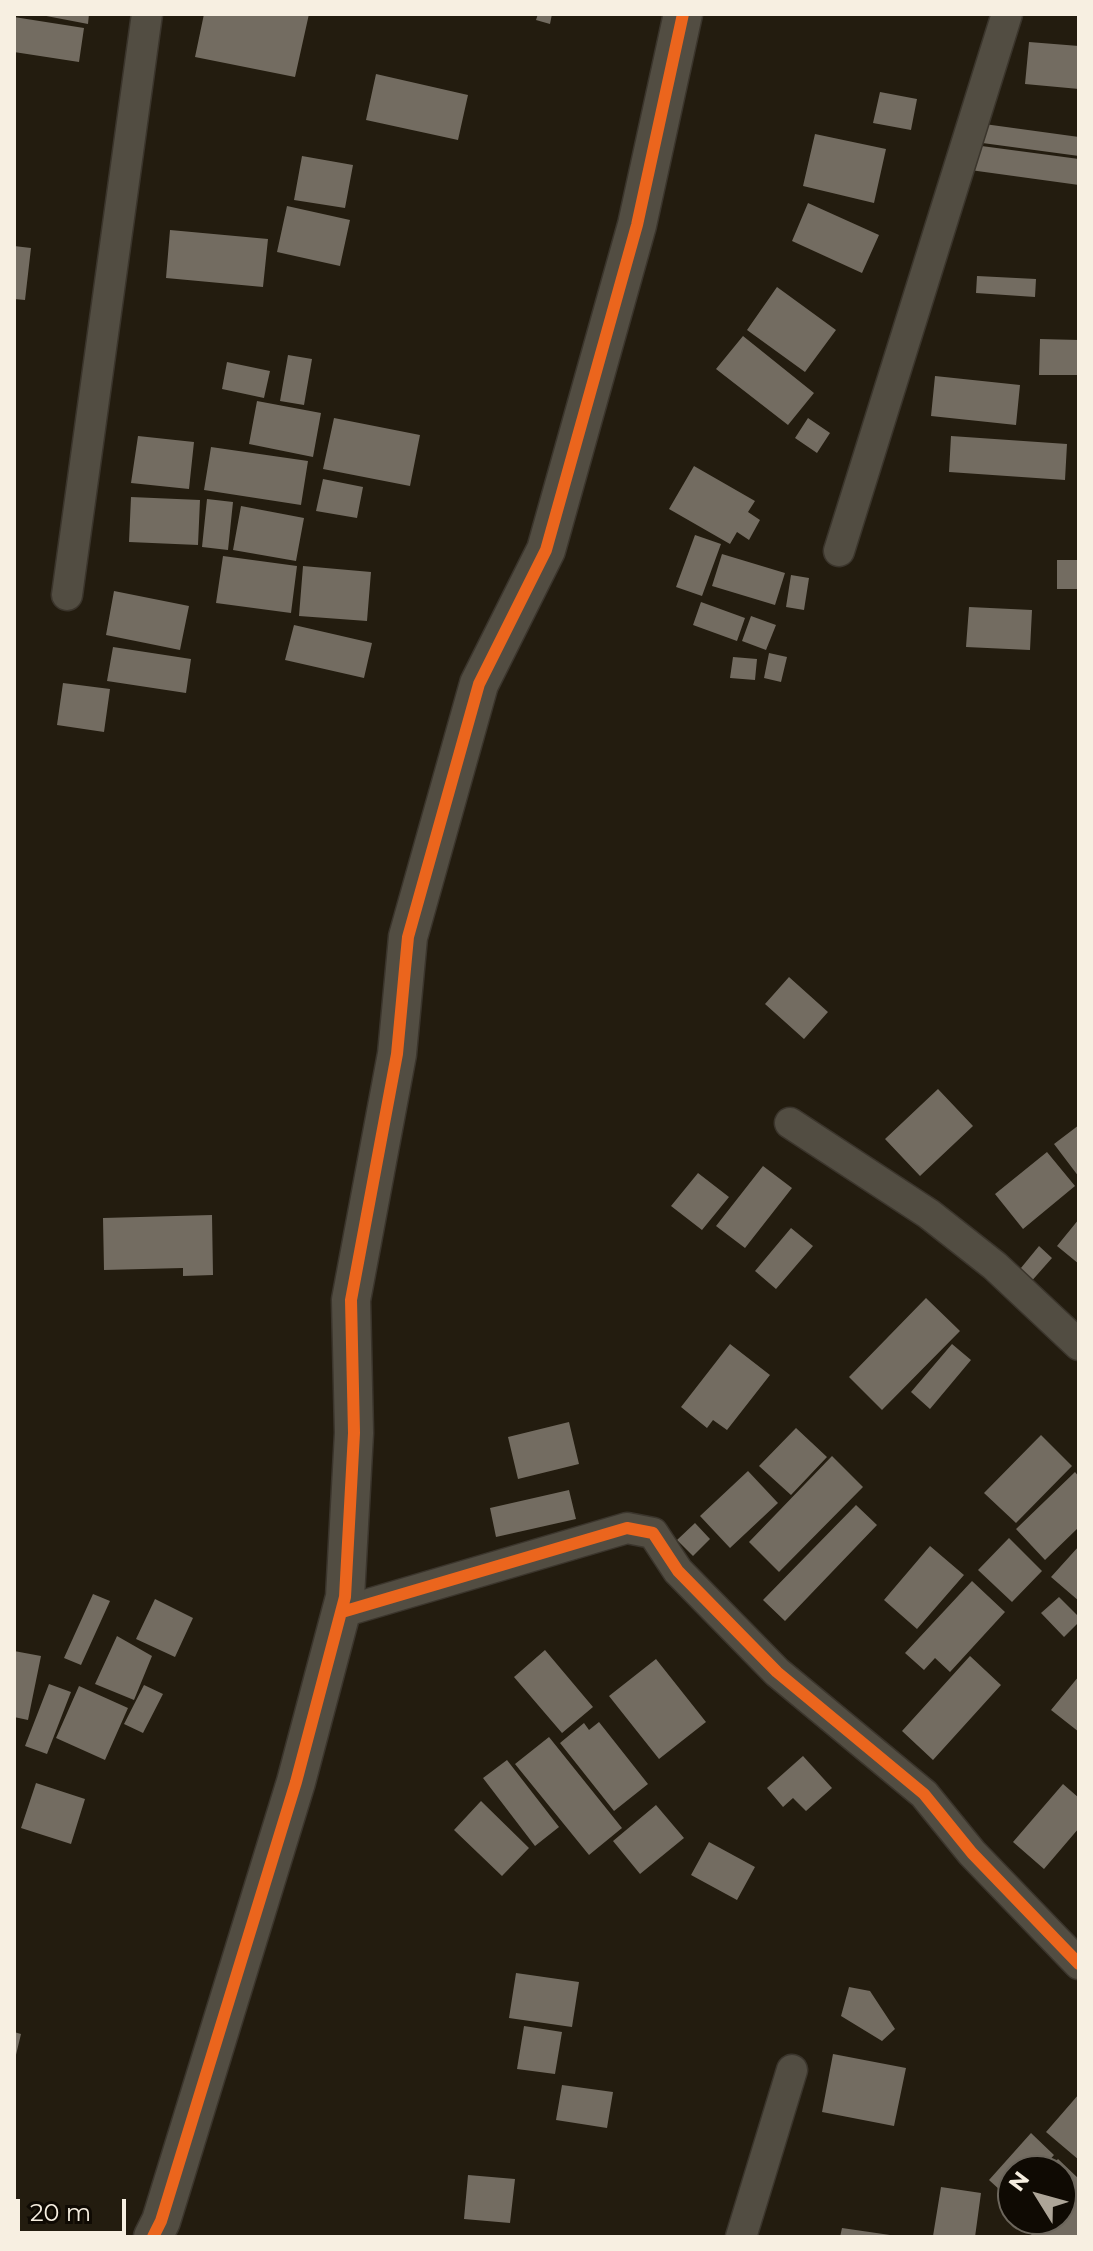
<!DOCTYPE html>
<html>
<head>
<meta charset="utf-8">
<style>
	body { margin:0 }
	#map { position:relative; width:1093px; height:2251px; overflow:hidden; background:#231c0f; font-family:Montserrat,sans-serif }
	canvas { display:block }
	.frame { position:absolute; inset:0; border:16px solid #f7efe1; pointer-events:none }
	.north { position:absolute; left:997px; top:2155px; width:80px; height:80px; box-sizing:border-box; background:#0f0a03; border:2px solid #6c665c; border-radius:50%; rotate:307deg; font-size:22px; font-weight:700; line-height:32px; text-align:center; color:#f7efe1 }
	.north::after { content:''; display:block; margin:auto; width:28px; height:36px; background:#ada598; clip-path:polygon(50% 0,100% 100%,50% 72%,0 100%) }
	.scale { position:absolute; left:16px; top:2199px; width:110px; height:36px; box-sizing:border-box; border:4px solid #f7efe1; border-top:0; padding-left:10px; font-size:24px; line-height:28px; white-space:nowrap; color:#f7efe1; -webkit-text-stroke:6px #0f0a03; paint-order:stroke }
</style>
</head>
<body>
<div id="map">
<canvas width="1093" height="2251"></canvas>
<div class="frame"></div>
<div class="north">N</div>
<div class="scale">20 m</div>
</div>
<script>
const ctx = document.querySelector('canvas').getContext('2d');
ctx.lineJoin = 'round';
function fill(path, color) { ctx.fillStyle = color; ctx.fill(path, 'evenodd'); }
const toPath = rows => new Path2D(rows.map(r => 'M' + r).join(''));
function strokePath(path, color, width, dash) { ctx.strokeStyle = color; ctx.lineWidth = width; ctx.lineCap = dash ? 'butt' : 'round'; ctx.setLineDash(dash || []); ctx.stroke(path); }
fill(toPath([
	[36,14,89,14,88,24],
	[204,14,309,14,295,77,195,57],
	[538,14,552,14,550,24,536,20],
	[14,17,84,28,79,62,14,52],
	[1029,42,1079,46,1079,89,1025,84],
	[376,74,468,95,458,140,366,120],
	[880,92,917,99,911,130,873,123],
	[977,123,1079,137,1079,156,975,142],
	[815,134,886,149,874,203,803,186],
	[974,145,1079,159,1079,185,970,170],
	[302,156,353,165,345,208,294,200],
	[808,203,879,235,862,273,792,241],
	[287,206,350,220,340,266,277,252],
	[170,230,268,239,263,287,166,278],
	[14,246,31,248,25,300,14,299],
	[977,276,1036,279,1035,297,976,293],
	[777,287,836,330,805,372,747,330],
	[743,336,814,393,788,425,716,369],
	[1040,339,1079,340,1079,375,1039,375],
	[288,355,312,359,304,405,280,401],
	[227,362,270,371,264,398,222,389],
	[935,376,1020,385,1016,425,931,416],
	[257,401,321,413,313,457,249,444],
	[334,418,420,435,410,486,323,469],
	[808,418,830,433,817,453,795,438],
	[138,436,194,442,189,489,131,483],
	[951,436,1067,444,1065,480,949,472],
	[211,447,308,461,301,505,204,490],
	[694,466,755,501,748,512,760,520,749,540,737,532,730,544,669,509],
	[323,479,363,487,357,518,316,511],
	[131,497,200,500,198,545,129,542],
	[207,499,233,502,228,550,202,547],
	[241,506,304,518,296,561,233,550],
	[695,535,721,544,702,596,676,587],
	[722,554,785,573,775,605,712,586],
	[223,556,297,566,291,613,216,603],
	[1057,560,1079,560,1079,589,1057,589],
	[303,566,371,572,367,621,299,616],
	[791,575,809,578,804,610,786,607],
	[114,591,189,606,180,650,106,635],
	[701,602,745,618,737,641,693,625],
	[969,607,1032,610,1030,650,966,647],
	[751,616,776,625,766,650,742,641],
	[294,625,372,643,364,678,285,660],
	[113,647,191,659,186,693,107,681],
	[769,653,787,657,781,682,764,678],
	[733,657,757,659,755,680,730,678],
	[63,683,110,689,104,732,57,725],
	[789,977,828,1012,804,1039,765,1004],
	[938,1089,973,1126,920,1176,885,1139],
	[1079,1125,1079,1177,1054,1144],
	[1047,1152,1075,1186,1023,1229,995,1194],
	[763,1166,792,1188,745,1248,716,1226],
	[698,1173,729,1197,702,1230,671,1206],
	[212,1215,213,1275,183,1276,183,1268,104,1270,103,1218],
	[1079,1219,1079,1264,1057,1246],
	[791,1228,813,1246,776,1289,755,1271],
	[1039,1246,1052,1258,1029,1284,1016,1274],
	[926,1298,960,1331,882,1410,849,1377],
	[730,1344,770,1375,727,1430,713,1420,707,1428,681,1407],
	[952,1344,971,1360,930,1409,911,1392],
	[569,1422,579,1464,518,1479,508,1437],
	[796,1428,827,1457,791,1495,759,1466],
	[1041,1435,1072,1466,1016,1523,984,1493],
	[832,1456,863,1487,779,1572,749,1542],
	[748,1471,778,1503,730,1548,700,1516],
	[1075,1472,1079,1477,1079,1527,1045,1560,1016,1529],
	[569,1490,576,1519,496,1537,490,1508],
	[856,1505,877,1525,785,1621,763,1600],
	[695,1523,710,1539,693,1556,677,1540],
	[1009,1538,1042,1571,1012,1602,978,1570],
	[930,1546,964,1575,917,1629,884,1600],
	[1079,1546,1079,1601,1051,1577],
	[972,1581,1005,1612,950,1672,935,1658,924,1670,905,1653],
	[93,1594,110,1601,81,1665,64,1658],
	[1059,1597,1079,1617,1079,1622,1064,1637,1041,1613],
	[155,1599,193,1618,175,1657,136,1639],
	[117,1636,152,1656,134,1700,95,1684],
	[545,1650,593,1707,562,1733,514,1677],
	[14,1651,41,1656,28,1720,14,1717],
	[970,1656,1001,1685,933,1760,902,1731],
	[656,1659,706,1722,659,1759,609,1696],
	[1079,1676,1079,1732,1051,1710],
	[49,1684,71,1692,47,1754,25,1746],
	[144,1685,163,1694,143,1733,124,1724],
	[79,1686,128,1708,105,1760,56,1738],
	[599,1722,648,1784,614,1811,560,1743,584,1723,589,1730],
	[549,1737,622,1828,589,1855,515,1764],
	[803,1756,832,1788,806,1811,793,1798,783,1807,767,1788],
	[507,1760,559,1827,535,1846,483,1778],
	[36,1783,85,1799,71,1844,21,1828],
	[1063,1784,1079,1798,1079,1828,1044,1869,1013,1842],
	[481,1801,529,1848,502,1876,454,1830],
	[656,1805,684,1838,640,1874,613,1841],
	[709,1842,755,1867,737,1900,691,1875],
	[516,1973,579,1982,572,2027,509,2018],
	[849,1987,870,1991,895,2029,882,2041,841,2016],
	[524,2026,562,2032,555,2074,517,2069],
	[14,2032,21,2034,15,2059,14,2059],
	[833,2054,906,2068,894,2126,822,2112],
	[562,2085,613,2092,607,2128,556,2120],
	[1079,2094,1079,2160,1046,2132],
	[1031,2133,1054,2155,1040,2171,1013,2171,1013,2202,989,2180],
	[1058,2159,1079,2179,1079,2237,1034,2237,1015,2219,1061,2219,1061,2171,1047,2171],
	[468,2175,515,2179,510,2223,464,2219],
	[941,2187,981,2193,975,2237,933,2236],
	[842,2228,890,2235,889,2237,840,2237]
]), '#736c61');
const minor = toPath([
	[839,551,1007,14],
	[67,595,147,14],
	[790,1123,929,1214,995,1266,1079,1345],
	[342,1612,627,1528,653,1533,678,1571,777,1672,924,1794,972,1853,1079,1964],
	[741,2237,792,2070]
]);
const tertiary = toPath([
	[153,2237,161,2221,296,1782,345,1597,354,1433,351,1300,397,1054,408,937,479,684,546,550,637,225,683,14]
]);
strokePath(minor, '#3b352c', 33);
strokePath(tertiary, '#3b352c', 41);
strokePath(minor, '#524d42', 30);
strokePath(tertiary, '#524d42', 38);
strokePath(toPath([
	[342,1612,627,1528,653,1533,678,1571,777,1672,924,1794,972,1853,1079,1964],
	[153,2237,161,2221,296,1782,345,1597,354,1433,351,1300,397,1054,408,937,479,684,546,550,637,225,683,14]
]), '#eb651d', 12);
</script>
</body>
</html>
